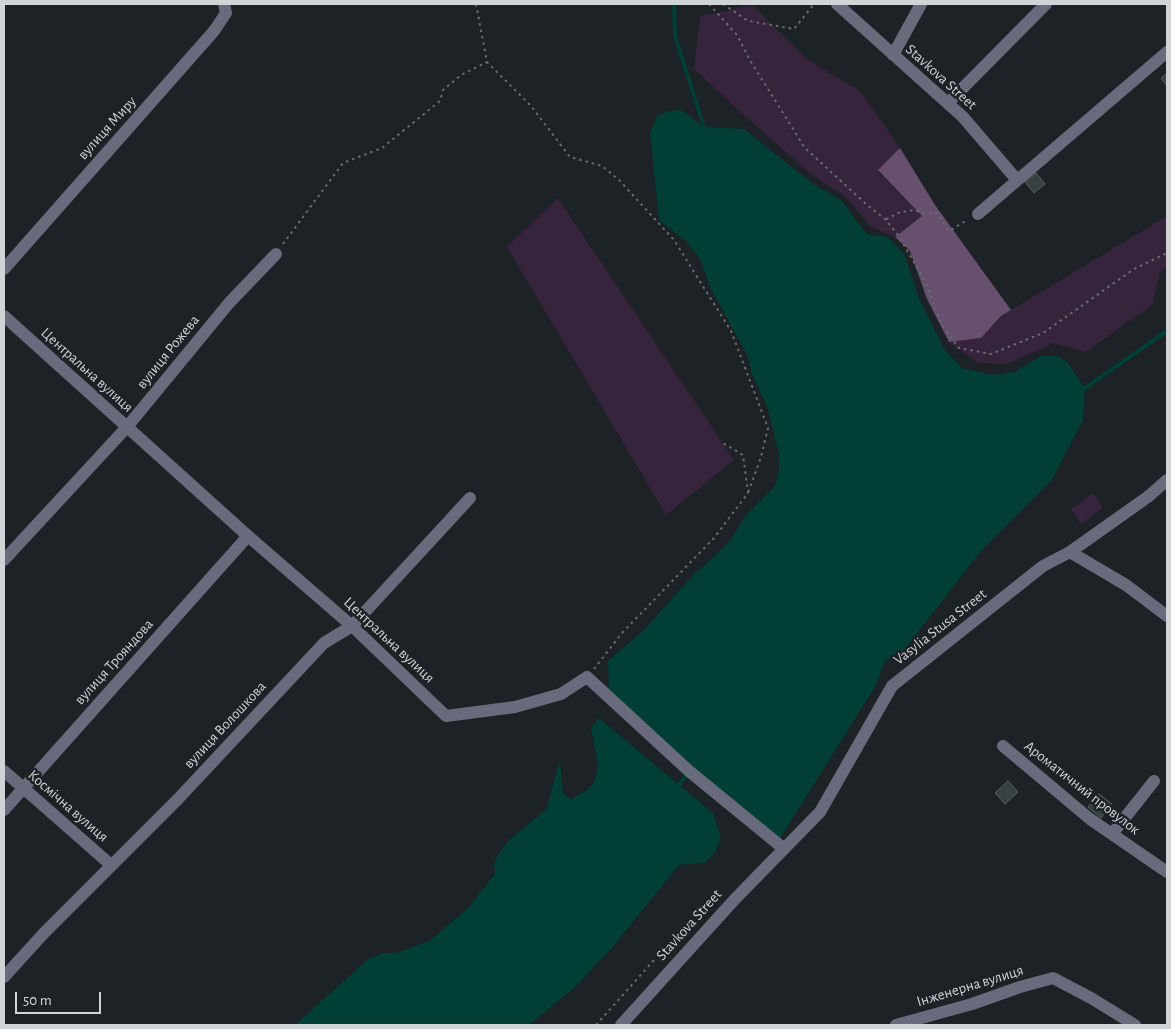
<!DOCTYPE html>
<html>
<head>
<meta charset="utf-8">
<style>
	body { margin:0 }
	#map { position:relative; width:1171px; height:1029px; overflow:hidden; background:#1d2227; font-family:"Alegreya Sans",sans-serif }
	canvas { display:block }
	.frame { position:absolute; inset:0; border:5px solid #d1d4d7; pointer-events:none }
	.scale { position:absolute; left:15px; top:992px; width:86px; height:22px; box-sizing:border-box; border:2px solid #d1d4d7; border-top:0; padding-left:6px; font-size:15px; line-height:18px; white-space:nowrap; color:#d1d4d7; -webkit-text-stroke:4px #1d2227; paint-order:stroke }
</style>
</head>
<body>
<div id="map">
<canvas width="1171" height="1029"></canvas>
<div class="frame"></div>
<div class="scale">50 m</div>
</div>
<script>
const ctx = document.querySelector('canvas').getContext('2d');
ctx.lineJoin = 'round';
function fill(path, color) { ctx.fillStyle = color; ctx.fill(path, 'evenodd'); }
const toPath = rows => new Path2D(rows.map(r => 'M' + r).join(''));
function strokePath(path, color, width, dash) { ctx.strokeStyle = color; ctx.lineWidth = width; ctx.lineCap = dash ? 'butt' : 'round'; ctx.setLineDash(dash || []); ctx.stroke(path); }
function label(font, color, halo, rows, align = 'center') {
  ctx.font = font + ' "Alegreya Sans",sans-serif'; ctx.lineWidth = 5; ctx.setLineDash([]); ctx.textBaseline = 'middle'; ctx.strokeStyle = halo; ctx.fillStyle = color; for (const [text, x, y, turn = 0] of rows) {
    ctx.save(); ctx.translate(x, y); ctx.rotate((+turn || 0) * Math.PI / 180); ctx.textAlign = isNaN(turn) ? turn : align; if (halo) ctx.strokeText(text, 0, 0); ctx.fillText(text, 0, 0); ctx.restore();
  }
}
fill(toPath([
	[752,5,807,59,861,92,900,148,878,171,922,216,895,237,871,227,846,197,811,174,745,116,694,69,700,16],
	[558,198,734,460,666,515,507,247],
	[1167,216,1167,266,1160,272,1153,304,1086,352,1054,343,1007,364,978,363,949,342,981,338,1001,316],
	[1093,493,1103,508,1081,524,1071,509]
]), '#36233c');
fill(toPath([
	[900,148,935,205,1011,310,1001,316,981,338,949,342,927,299,910,251,895,237,922,216,878,170]
]), '#674f6e');
fill(toPath([
	[681,110,704,127,744,129,816,186,841,200,867,234,888,237,904,254,919,298,944,349,962,368,991,375,1014,372,1041,356,1058,356,1067,362,1085,388,1083,420,1052,480,981,551,904,650,885,661,875,687,779,840,609,696,608,661,643,631,695,573,714,557,731,539,745,516,775,486,779,470,779,455,768,409,752,374,747,355,710,287,701,261,687,242,659,220,650,133,657,116,669,111],
	[599,718,713,813,721,837,715,853,704,863,679,865,612,948,574,988,529,1025,295,1025,368,959,383,953,396,953,429,941,466,910,495,874,494,864,498,855,507,842,546,809,560,760,563,793,571,799,589,789,595,781,598,765,591,728]
]), '#013e36');
strokePath(toPath([
	[674,4,675,36,704,127],
	[1085,388,1167,331],
	[679,785,688,773]
]), '#013e36', 4);
const building = toPath([
	[1167,73,1167,86,1161,78,1167,73],
	[1036,173,1045,184,1034,193,1025,182,1036,173],
	[1008,781,1018,792,1005,804,995,793,1008,781],
	[1099,794,1112,804,1101,818,1088,807,1099,794]
]);
fill(building, '#374042');
strokePath(building, '#565f61', 1);
strokePath(toPath([
	[476,4,487,62,531,106,570,157,602,166,619,180,674,240,731,331,768,428,761,457,748,493],
	[709,4,737,35,751,62,805,148,867,205,885,219,898,235,925,281,941,323,959,348,991,354,1043,333,1134,269,1167,253],
	[723,4,748,21,794,29,814,4],
	[886,219,890,218,897,213,914,210,927,214,937,213,949,231,967,220],
	[283,244,343,163,382,148,440,101,443,90,461,75,487,62],
	[594,669,622,633,714,538,748,493,743,455,721,442],
	[596,1025,671,941,685,935]
]), '#696d71', 2, [2.5, 4]);
strokePath(toPath([
	[837,4,963,117,1017,180],
	[893,55,921,4],
	[948,103,1046,4],
	[978,214,1167,52],
	[4,269,214,31,226,13,224,4],
	[4,316,248,536,352,626,446,716,515,707,561,694,587,677,689,771,783,848],
	[1070,552,1126,585,1167,616],
	[4,560,127,427,229,303,276,254],
	[1003,746,1090,819,1167,872],
	[4,771,111,865],
	[4,810,248,536],
	[1112,834,1154,781],
	[4,977,44,933,178,799,324,643,352,626,470,498],
	[621,1025,735,899,820,812,892,686,1043,566,1070,552,1149,496,1167,480],
	[896,1025,972,1004,1020,987,1053,978,1091,998,1135,1025]
]), '#696a7b', 12);
label('15px', '#d1d4d7', '#1d2227', [
	["Stavkova Street",941,77,42],
	["вулиця Миру",107,128,-48],
	["вулиця Рожева",168,352,-51],
	["Центральна вулиця",87,370,42],
	["Vasylia Stusa Street",940,627,-38],
	["Центральна вулиця",389,640,43],
	["вулиця Трояндова",114,662,-48],
	["вулиця Волошкова",225,725,-47],
	["Ароматичний провулок",1082,788,38],
	["Космічна вулиця",68,806,41],
	["Stavkova Street",689,925,-48],
	["Інженерна вулиця",970,986,-17]
]);
</script>
</body>
</html>
